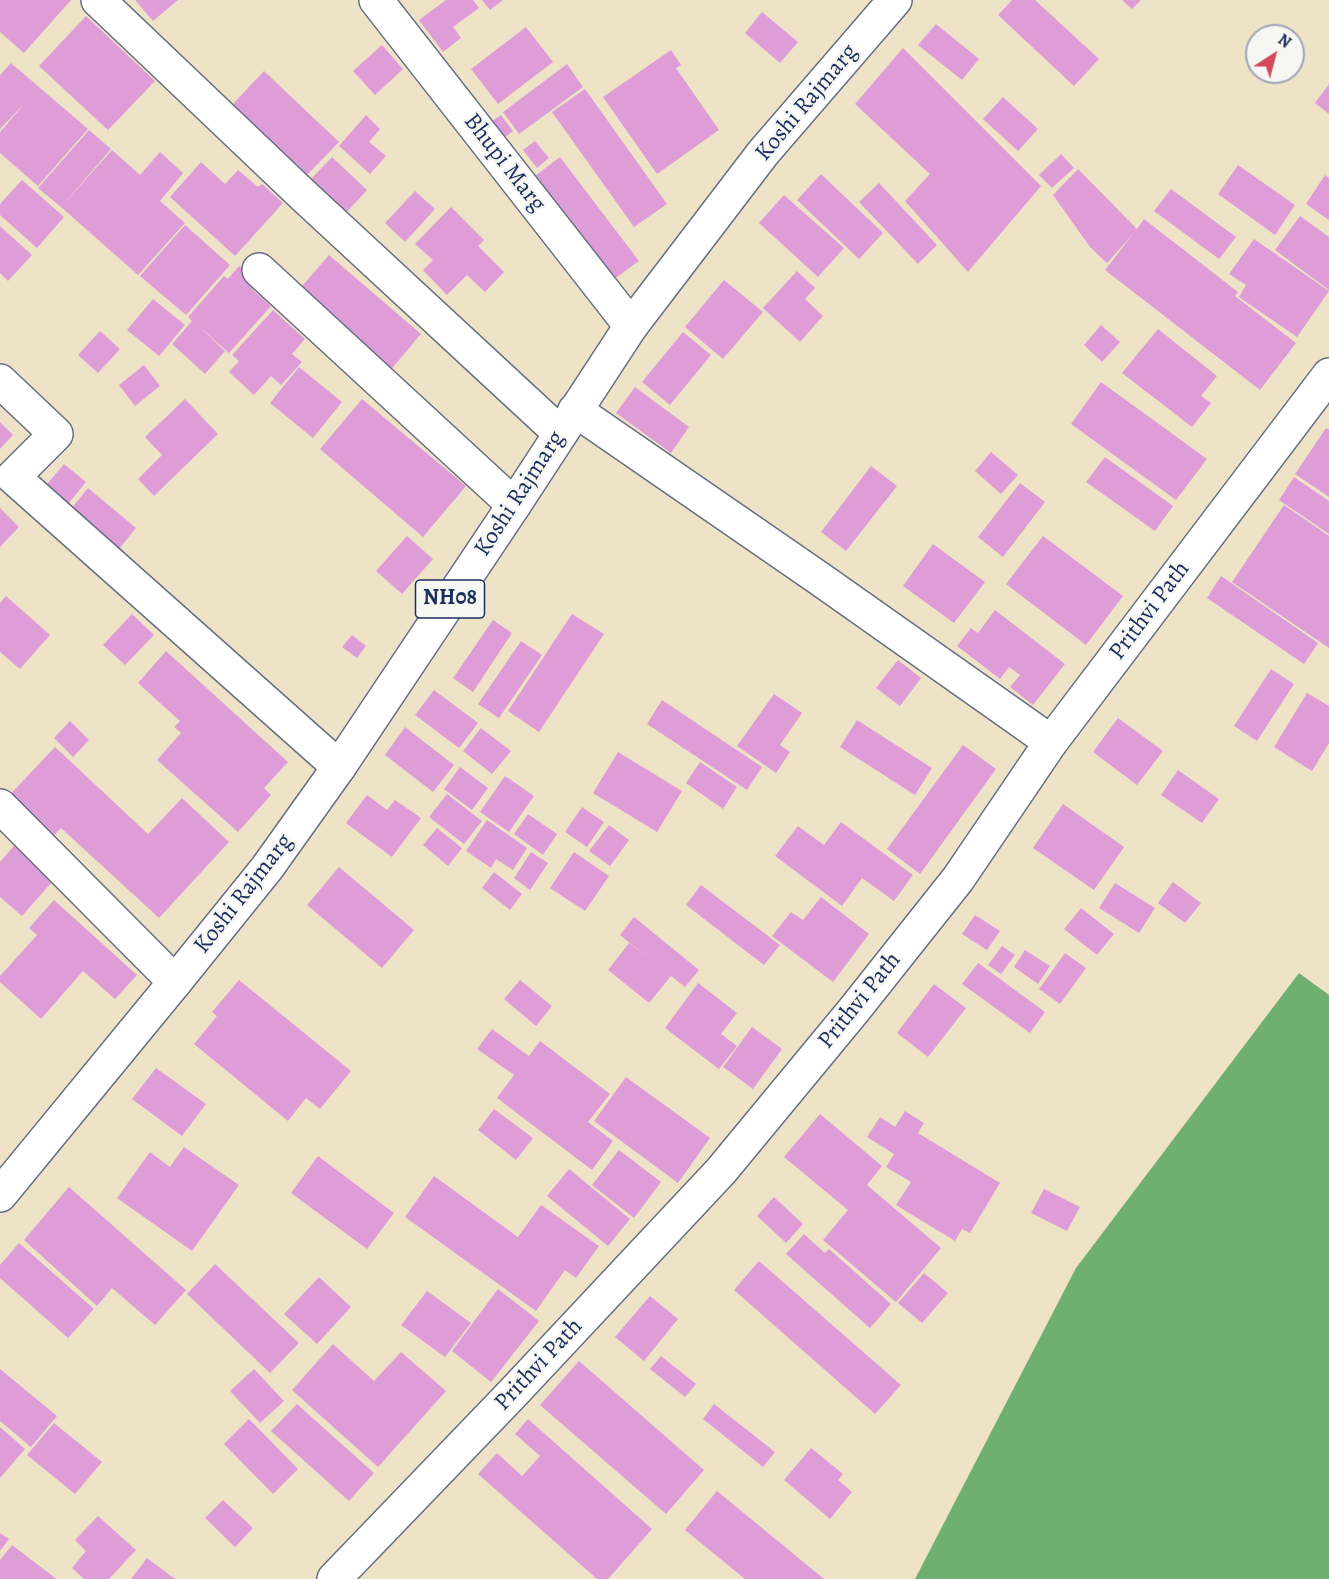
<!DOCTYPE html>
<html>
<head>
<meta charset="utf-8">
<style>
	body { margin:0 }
	#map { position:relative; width:1329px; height:1579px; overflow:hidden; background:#eee3c7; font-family:Alegreya,serif }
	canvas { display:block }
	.north { position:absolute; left:1245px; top:24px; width:60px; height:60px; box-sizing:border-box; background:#f6f6f2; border:2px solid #9ea6b7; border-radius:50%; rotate:36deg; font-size:16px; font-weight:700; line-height:24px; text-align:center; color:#1b2f5e }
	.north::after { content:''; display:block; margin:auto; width:21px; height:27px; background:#d1495b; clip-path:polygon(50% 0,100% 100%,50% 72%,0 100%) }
</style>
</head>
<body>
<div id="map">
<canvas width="1329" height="1579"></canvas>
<div class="north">N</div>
</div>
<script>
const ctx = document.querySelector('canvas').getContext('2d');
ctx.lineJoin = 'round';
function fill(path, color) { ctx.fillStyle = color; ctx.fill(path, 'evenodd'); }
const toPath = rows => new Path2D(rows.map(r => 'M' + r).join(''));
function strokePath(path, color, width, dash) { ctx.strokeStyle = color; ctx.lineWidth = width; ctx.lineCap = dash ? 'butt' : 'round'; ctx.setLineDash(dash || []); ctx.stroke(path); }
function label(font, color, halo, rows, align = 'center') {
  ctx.font = font + ' Alegreya,serif'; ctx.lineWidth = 5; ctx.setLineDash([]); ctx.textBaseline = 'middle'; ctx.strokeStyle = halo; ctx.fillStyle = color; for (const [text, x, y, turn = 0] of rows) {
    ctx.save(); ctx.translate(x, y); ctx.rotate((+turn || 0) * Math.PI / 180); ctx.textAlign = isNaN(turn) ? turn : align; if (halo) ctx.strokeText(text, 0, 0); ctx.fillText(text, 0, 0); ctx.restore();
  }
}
fill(toPath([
	[1299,973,1329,995,1329,1579,915,1579,1076,1268]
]), '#6faf70');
fill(toPath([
	[0,0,71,0,24,53,0,32],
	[135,0,178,0,153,21],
	[446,0,473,0,479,8,453,27,461,38,443,52,419,20],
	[482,0,503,0,490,10],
	[1012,0,1035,0,1099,59,1074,86,998,15],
	[1122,0,1141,0,1132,9],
	[762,12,798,42,780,63,745,33],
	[86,16,155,81,108,130,39,66],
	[936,24,979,59,962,80,918,45],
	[526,27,553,62,498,104,471,69],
	[382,45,403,69,375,95,353,71],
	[903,48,1041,186,968,272,905,201,930,174,855,104],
	[671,50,681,65,676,68,719,130,657,174,603,97],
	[11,63,88,129,38,186,0,153,0,132,26,102,0,129,0,75],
	[567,64,583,87,519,134,503,112],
	[264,71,339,142,305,177,231,106],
	[1329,84,1329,114,1315,103],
	[585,89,667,204,634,227,552,112],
	[1003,97,1038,129,1018,151,983,119],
	[366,115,380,129,369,142,386,156,370,174,339,146],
	[501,115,513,131,497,143,485,126],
	[89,130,111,149,61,207,38,188],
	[535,141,549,158,537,168,523,150],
	[112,150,140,175,160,152,183,173,160,201,185,223,138,275,61,207],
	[1061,154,1074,168,1052,188,1039,175],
	[332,157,367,190,345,214,309,181],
	[560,157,639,261,610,282,531,179],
	[201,162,225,184,238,170,258,187,262,184,283,203,235,256,170,197],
	[1238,165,1295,205,1275,235,1218,194],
	[1078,169,1137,229,1144,219,1238,292,1235,296,1296,343,1260,390,1105,270,1133,234,1107,263,1090,247,1053,195],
	[821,174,883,233,859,259,797,200],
	[1325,175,1329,178,1329,220,1306,204],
	[22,180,64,217,37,248,0,215,0,204],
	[879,183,937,245,918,264,859,202],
	[1171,189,1236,237,1219,259,1154,211],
	[415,191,435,209,405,242,385,223],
	[784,195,844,248,818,277,759,223],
	[451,207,484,240,478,246,504,272,485,292,467,275,447,295,423,270,433,260,415,244],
	[1300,216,1329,237,1329,290,1275,250],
	[185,225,230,265,186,315,140,276],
	[0,226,32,255,8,281,0,273],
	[1254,239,1329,291,1297,337,1239,297,1246,285,1229,274],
	[329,255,421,334,383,379,290,300],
	[239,266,258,283,252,289,271,306,229,353,196,324,225,351,205,374,172,344,192,321,188,317,224,276,228,279],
	[797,271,815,288,805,299,823,316,800,342,763,308],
	[724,280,763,312,723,359,685,327],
	[153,299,185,325,159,356,127,330],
	[273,310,305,339,292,354,302,362,281,385,271,376,254,395,229,372,239,361,232,355],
	[1101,325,1120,342,1102,362,1084,345],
	[1158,329,1217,376,1201,396,1211,403,1192,427,1122,373],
	[100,331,120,349,98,373,78,355],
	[683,332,711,355,670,405,642,382],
	[144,365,160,386,135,406,119,385],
	[299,367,342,402,313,438,270,403],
	[1101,382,1207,459,1176,500,1071,424],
	[635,387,689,427,671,453,616,413],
	[185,399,218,434,154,496,138,479,162,455,145,437],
	[362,399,466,486,423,537,320,449],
	[0,422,13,435,0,449],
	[1326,428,1329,430,1329,497,1295,474],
	[991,452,1018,475,1001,494,975,471],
	[1105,457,1173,506,1155,531,1086,482],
	[64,464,86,482,64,509,42,490],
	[871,466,897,486,846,551,821,532],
	[1294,477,1329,501,1329,534,1279,500],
	[1020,483,1045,502,1003,557,978,537],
	[88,488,136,528,114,555,66,515],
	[1284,505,1329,536,1329,648,1232,582],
	[0,508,19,527,0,547],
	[407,536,433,559,402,594,376,571],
	[1043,536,1123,596,1086,645,1006,584],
	[933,544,985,582,954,623,903,586],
	[1221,576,1318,643,1304,664,1207,598],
	[6,596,50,635,20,669,0,652,0,603],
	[995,610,1065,664,1033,705,1010,687,1020,675,1009,667,1000,679,957,646,971,628,978,633],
	[132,614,154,635,125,665,103,645],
	[572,614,604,634,539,732,508,711],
	[493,620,512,633,473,692,453,678],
	[352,635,366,646,357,658,342,647],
	[521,641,542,655,499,718,478,704],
	[166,651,288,762,264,788,271,795,238,832,157,760,181,733,174,727,180,721,138,683],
	[898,660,921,678,900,706,876,688],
	[1271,669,1294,684,1257,741,1234,726],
	[434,690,478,723,459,748,415,715],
	[1307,693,1329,706,1329,743,1312,771,1274,747],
	[774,694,802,713,780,745,790,752,776,773,737,746],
	[662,700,762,767,747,790,647,724],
	[1118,718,1163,751,1137,785,1093,752],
	[857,720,932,768,915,795,840,747],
	[70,721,89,740,73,757,54,738],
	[405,727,454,765,433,792,385,755],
	[481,728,511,751,492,774,463,751],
	[963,745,996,769,920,874,887,849],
	[55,747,148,834,182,798,229,842,159,918,61,828,49,841,4,801],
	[618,752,682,791,657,832,593,793],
	[700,762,737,787,723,809,686,783],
	[460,767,488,788,472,810,444,789],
	[1178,770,1219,799,1202,823,1161,795],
	[505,776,534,796,509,832,480,812],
	[447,794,482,821,464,844,429,817],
	[367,795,387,810,395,800,421,818,392,857,346,823],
	[1063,804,1124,847,1094,890,1033,848],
	[582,807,604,822,587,847,565,832],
	[528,814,557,834,543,855,514,834],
	[487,820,527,848,513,870,496,859,491,868,466,851],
	[841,822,913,875,894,901,862,878,842,906,775,856,798,826,824,845],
	[609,825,629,840,610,866,589,851],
	[437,828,462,848,448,866,423,845],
	[20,839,59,874,22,916,0,897,0,862],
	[531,852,548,863,530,890,514,878],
	[574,852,609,876,585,911,550,888],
	[339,867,414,930,382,968,307,905],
	[494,872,522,894,510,910,482,888],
	[1173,882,1201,903,1185,923,1158,903],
	[1115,883,1155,908,1139,933,1099,908],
	[701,885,780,945,764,965,686,905],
	[821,897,869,934,833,982,772,936,791,912,803,920],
	[54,900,137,975,115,999,83,971,41,1019,0,982,0,976,37,935,29,928],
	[1081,908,1114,934,1097,955,1064,929],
	[975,915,1000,931,987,950,962,934],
	[634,917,699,970,685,987,671,976,649,1003,608,970,629,943,647,957,620,935],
	[1002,946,1015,955,1001,974,988,965],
	[1025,950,1050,966,1038,984,1014,967],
	[1065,953,1086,968,1060,1004,1039,989],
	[978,963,1045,1012,1030,1033,962,984],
	[239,980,351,1071,320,1109,306,1098,288,1121,194,1044,217,1016,212,1012],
	[520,980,552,1006,536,1026,504,999],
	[698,983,737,1013,721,1034,737,1046,719,1069,665,1028],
	[934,984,966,1008,928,1057,897,1033],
	[752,1027,782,1049,753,1089,723,1067],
	[492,1029,529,1056,540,1041,610,1094,588,1122,613,1141,592,1170,497,1098,514,1075,477,1049],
	[156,1068,206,1104,182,1136,132,1099],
	[626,1077,710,1138,678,1183,594,1121],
	[494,1109,533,1138,516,1160,478,1130],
	[905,1111,924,1123,918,1133,1000,1183,970,1233,962,1229,955,1241,896,1205,911,1182,886,1167,894,1154,867,1137,880,1117,895,1127],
	[820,1114,882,1166,867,1185,941,1248,896,1302,823,1240,848,1210,784,1157],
	[184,1147,239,1185,192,1251,117,1198,150,1152,170,1167],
	[619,1150,661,1182,634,1218,592,1185],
	[318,1156,394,1213,367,1249,291,1193],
	[569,1169,630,1219,608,1246,547,1196],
	[434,1176,518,1237,541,1205,599,1246,576,1278,565,1270,536,1311,405,1217],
	[69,1187,186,1290,155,1325,112,1288,97,1306,24,1240],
	[1044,1189,1080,1207,1067,1231,1031,1213],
	[774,1197,803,1224,786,1243,757,1216],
	[804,1234,825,1253,829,1249,891,1304,870,1328,786,1254],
	[19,1243,94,1309,68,1338,0,1278,0,1265],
	[759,1261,901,1385,875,1414,734,1290],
	[215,1264,299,1343,270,1373,187,1294],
	[924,1273,948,1293,922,1323,898,1303],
	[319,1277,351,1307,317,1344,284,1314],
	[498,1289,539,1321,491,1382,452,1351],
	[427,1291,471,1323,445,1357,401,1325],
	[650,1296,678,1319,644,1361,615,1337],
	[333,1344,374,1381,401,1352,446,1391,378,1467,292,1390],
	[661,1356,696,1384,685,1397,650,1369],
	[579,1361,704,1470,666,1514,540,1405],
	[0,1369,57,1416,31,1447,0,1421],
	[254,1369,284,1401,260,1423,230,1391],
	[297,1404,374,1473,349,1501,271,1431],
	[714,1404,775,1452,763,1467,703,1419],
	[249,1419,298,1469,273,1494,224,1444],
	[528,1419,652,1529,608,1579,597,1579,478,1474,497,1453,522,1476,540,1456,515,1434],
	[54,1423,102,1462,75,1494,27,1455],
	[0,1427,25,1449,0,1478],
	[811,1448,843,1474,838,1480,852,1492,830,1519,784,1480],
	[717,1491,824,1579,745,1579,685,1530],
	[223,1500,253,1528,235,1547,205,1518],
	[98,1516,136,1550,109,1579,84,1579,72,1568,86,1551,75,1540],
	[0,1533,9,1539,0,1551],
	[12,1545,50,1574,56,1579,0,1579,0,1560],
	[147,1558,175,1579,131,1579]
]), '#df9dd8');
const minor = toPath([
	[98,0,304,196,560,433],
	[376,0,631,326],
	[259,270,514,505],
	[0,381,56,434,13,477,339,767],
	[575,410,820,579,1051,742],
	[0,806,175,982],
	[334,1579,512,1394,721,1171,854,1010,958,879,1051,742,1329,375]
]);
const major = toPath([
	[0,1195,175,982,267,868,339,767,514,505,631,326,763,153,895,0]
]);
strokePath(minor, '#656e83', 36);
strokePath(major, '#656e83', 36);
strokePath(minor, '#fff', 33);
strokePath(major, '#fff', 33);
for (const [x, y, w] of [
	[450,599,69]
]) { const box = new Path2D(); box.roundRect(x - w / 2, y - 19, w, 38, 4.5); ctx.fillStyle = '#f6f6f2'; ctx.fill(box); strokePath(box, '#1b2f5e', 1.5); }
label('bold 22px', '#1b2f5e', null, [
	["NH08",450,599]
]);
label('24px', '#1b2f5e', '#f6f6f2', [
	["Koshi Rajmarg",807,103,-50],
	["Bhupi Marg",504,163,52],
	["Koshi Rajmarg",520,494,-57],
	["Prithvi Path",1150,611,-53],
	["Koshi Rajmarg",244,894,-52],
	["Prithvi Path",860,1001,-51],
	["Prithvi Path",539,1365,-47]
]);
</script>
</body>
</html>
